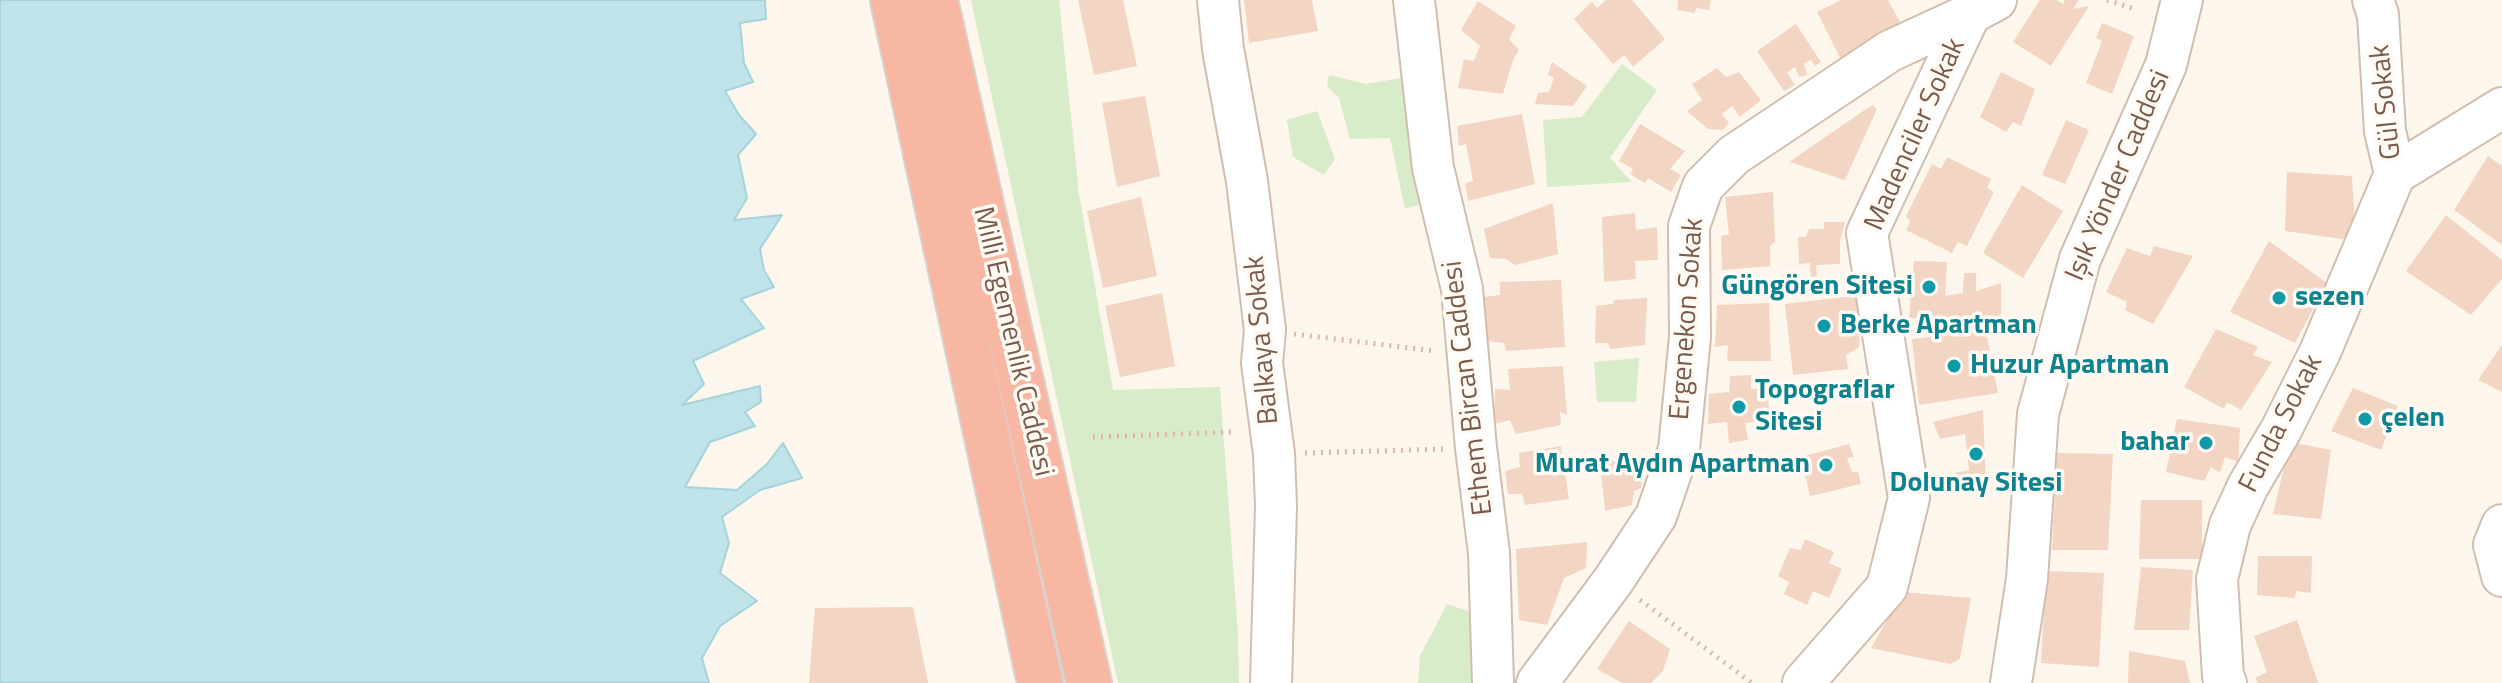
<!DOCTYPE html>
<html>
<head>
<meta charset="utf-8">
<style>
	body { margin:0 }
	canvas { display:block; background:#fdf6ec }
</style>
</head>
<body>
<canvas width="2502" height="683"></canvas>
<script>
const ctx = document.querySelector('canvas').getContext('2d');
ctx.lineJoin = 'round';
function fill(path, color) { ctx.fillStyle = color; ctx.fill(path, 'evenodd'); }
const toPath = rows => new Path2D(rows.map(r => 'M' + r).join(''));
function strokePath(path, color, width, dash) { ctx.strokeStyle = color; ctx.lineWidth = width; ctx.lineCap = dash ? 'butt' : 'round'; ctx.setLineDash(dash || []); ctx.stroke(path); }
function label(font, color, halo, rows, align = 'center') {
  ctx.font = font + ' "Titillium Web",sans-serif'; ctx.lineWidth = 7; ctx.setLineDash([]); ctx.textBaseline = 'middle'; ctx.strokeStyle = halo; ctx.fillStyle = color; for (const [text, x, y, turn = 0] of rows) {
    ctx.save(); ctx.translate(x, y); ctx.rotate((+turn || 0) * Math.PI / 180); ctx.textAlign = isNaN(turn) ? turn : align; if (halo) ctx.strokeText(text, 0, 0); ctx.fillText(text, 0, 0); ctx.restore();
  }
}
fill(toPath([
	[971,0,1059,0,1079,194,1113,390,1220,387,1238,634,1239,683,1118,683],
	[1622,64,1657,90,1610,158,1632,182,1547,187,1543,120,1582,117],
	[1329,75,1366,84,1401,78,1424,203,1405,209,1390,138,1350,139,1339,98,1327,86],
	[1317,111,1335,159,1324,175,1293,157,1287,120],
	[1639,358,1636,402,1597,402,1594,362],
	[1447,604,1474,613,1472,683,1418,683,1420,656]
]), '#d8ecc9');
const water = toPath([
	[0,0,765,0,766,19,740,23,744,63,753,82,725,91,739,115,756,134,738,155,747,198,734,220,782,215,760,249,764,270,774,287,741,299,764,328,693,361,704,384,682,405,760,386,761,402,745,412,755,426,710,442,685,487,737,490,767,464,783,443,802,478,760,490,722,517,729,543,720,573,757,601,720,626,702,658,709,683,0,683,0,0]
]);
fill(water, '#bfe3e8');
strokePath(water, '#a5d3da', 2);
fill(toPath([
	[1078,0,1123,0,1137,66,1094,75],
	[1244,0,1312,0,1318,31,1249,43],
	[1606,0,1632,0,1665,39,1633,67,1624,55,1613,64,1574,19,1592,2,1597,8],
	[1678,0,1711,0,1709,10,1696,8,1695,13,1677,10],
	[1841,0,1888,0,1903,28,1841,60,1817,12],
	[2040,0,2057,0,2063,4,2065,0,2079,0,2073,9,2089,6,2051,66,2013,42],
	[1478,1,1516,26,1509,39,1519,50,1513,60,1503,94,1458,88,1464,59,1474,61,1480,46,1461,30],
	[2102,23,2134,36,2112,94,2086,83,2102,41,2096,38],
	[1796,24,1821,62,1815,66,1811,60,1804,63,1807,75,1799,77,1795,67,1787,73,1795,85,1784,91,1757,51],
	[1552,62,1587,86,1573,106,1535,104,1538,93,1549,92,1554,78,1548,75],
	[1717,68,1726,77,1739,72,1761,100,1740,117,1732,106,1722,114,1729,123,1722,130,1708,129,1687,111,1702,100,1692,84],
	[2001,72,2035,89,2021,126,2013,122,2006,132,1980,117],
	[1145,96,1160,176,1117,187,1102,103],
	[1872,105,1877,109,1845,180,1789,162],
	[1522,114,1535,184,1468,201,1465,183,1473,181,1466,144,1459,146,1457,126],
	[2066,120,2089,130,2065,184,2042,175],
	[1640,124,1685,151,1670,169,1681,175,1671,192,1648,178,1645,183,1630,174,1633,169,1619,161],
	[2488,156,2502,166,2502,245,2454,210],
	[1947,157,1991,179,1987,188,1994,192,1967,246,1958,242,1952,253,1906,230,1910,222,1906,216,1932,164,1941,169],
	[2287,172,2352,176,2356,241,2285,231],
	[2022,185,2063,211,2023,278,1983,253],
	[1773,192,1775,242,1770,246,1770,266,1722,270,1721,236,1729,234,1725,197],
	[1141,197,1157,276,1103,288,1087,211],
	[1553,203,1558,254,1515,265,1506,259,1490,258,1484,229],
	[1635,213,1636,230,1657,227,1658,260,1635,261,1636,279,1604,282,1602,217],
	[2446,215,2502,260,2502,279,2471,315,2406,271],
	[1824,222,1845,222,1840,242,1840,264,1816,265,1817,277,1811,277,1810,263,1799,264,1798,237,1806,237,1809,229,1824,229],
	[2269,241,2327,283,2295,343,2230,312],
	[2154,246,2193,256,2153,324,2125,310,2127,302,2106,292,2127,248,2150,256],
	[1914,261,1947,262,1945,296,1963,293,1964,273,1976,273,1976,291,2001,283,2001,319,1909,318],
	[1561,280,1565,347,1506,351,1504,343,1487,341,1484,297,1500,295,1500,282],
	[1162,293,1175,366,1120,377,1105,306],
	[1854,296,1861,306,1859,347,1846,355,1848,369,1793,375,1785,304],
	[1647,298,1645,345,1610,349,1608,343,1595,343,1596,306,1613,304,1614,300],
	[1769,303,1771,361,1727,361,1728,345,1715,347,1717,305],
	[2216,329,2258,347,2253,355,2272,362,2241,410,2227,402,2224,409,2184,387],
	[1986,331,1998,393,1919,405,1912,339],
	[2502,345,2502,392,2478,380],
	[1563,366,1567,415,1560,412,1561,425,1516,434,1510,420,1494,424,1495,389,1510,390,1508,369],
	[1751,375,1751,389,1767,388,1770,420,1745,423,1748,440,1729,443,1727,422,1708,424,1709,394,1729,392,1730,376],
	[2353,388,2398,406,2381,450,2331,431],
	[1983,410,1986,483,1948,489,1945,475,1969,470,1965,434,1940,439,1933,422],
	[2177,419,2240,428,2238,462,2225,457,2220,473,2211,467,2204,481,2166,472],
	[2290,442,2331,450,2321,519,2273,514],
	[1849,444,1854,457,1847,458,1852,472,1858,472,1861,484,1810,496,1801,457],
	[1561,446,1562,458,1571,457,1574,473,1565,474,1569,499,1525,505,1522,494,1508,494,1505,471,1520,467,1519,453],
	[1628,453,1642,459,1641,488,1634,491,1632,505,1605,511,1600,461,1623,461,1622,454],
	[2057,453,2113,454,2108,550,2052,550],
	[2141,500,2202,500,2202,559,2139,559],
	[1805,539,1834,552,1829,563,1842,569,1829,598,1813,591,1807,605,1784,594,1789,582,1778,576,1790,548,1801,550],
	[1587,542,1586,568,1564,578,1547,625,1519,620,1516,549],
	[2258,556,2312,556,2311,593,2296,591,2295,598,2257,595],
	[2141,567,2193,570,2189,630,2134,630],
	[2046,571,2104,573,2099,667,2041,663],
	[1903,592,1971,598,1960,659,1950,664,1871,648],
	[913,607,928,683,809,683,815,608],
	[2297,620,2318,683,2258,683,2255,678,2267,672,2254,636],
	[1629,621,1670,649,1663,671,1651,683,1622,683,1597,669],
	[2129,651,2185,661,2190,683,2128,683]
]), '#f3d5c3');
const minor = toPath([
	[1218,0,1223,49,1247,181,1265,330,1262,363,1274,454,1276,506,1271,683],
	[1414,0,1433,168,1462,289,1476,448,1489,553,1493,683],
	[2373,0,2378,15,2385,131,2395,174,2502,108],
	[2502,525,2494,545,2502,576],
	[1537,683,1613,581,1656,516,1679,449,1690,337,1689,226,1703,186,1734,155,1890,51,1970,14],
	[1803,683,1887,587,1909,498,1867,233,1970,14,1996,0],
	[2011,683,2027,579,2038,414,2080,259,2166,65,2182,0],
	[2226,683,2223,676,2217,579,2230,525,2248,486,2281,430,2320,352,2395,174]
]);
const highway = toPath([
	[893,0,1040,683],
	[935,0,1089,683]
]);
strokePath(minor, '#d1beb0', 44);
strokePath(highway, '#dad1cd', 48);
strokePath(toPath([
	[2107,0,2132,8],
	[1294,334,1435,351],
	[1093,437,1234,432],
	[1305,453,1447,449],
	[1640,600,1752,683]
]), '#d9b8a5', 5, [2, 6]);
strokePath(minor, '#fff', 40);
strokePath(highway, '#f7b7a3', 44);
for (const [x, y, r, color] of [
	[1929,287,8,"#0f9aa8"],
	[2279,298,8,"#0f9aa8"],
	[1824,326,8,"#0f9aa8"],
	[1954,366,8,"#0f9aa8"],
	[1739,407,8,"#0f9aa8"],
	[2365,419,8,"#0f9aa8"],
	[2206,443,8,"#0f9aa8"],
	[1976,454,8,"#0f9aa8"],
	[1826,465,8,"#0f9aa8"]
]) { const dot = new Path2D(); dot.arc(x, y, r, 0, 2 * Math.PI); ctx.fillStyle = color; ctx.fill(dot); strokePath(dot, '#fffaf3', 3); }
label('28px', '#7a5c4d', '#fffaf3', [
	["Gül Sokak",2387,102,-96],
	["Madenciler Sokak",1916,135,-66],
	["Işık Yönder Caddesi",2119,176,-67],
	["Ergenekon Sokak",1688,319,-86],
	["Balkaya Sokak",1263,340,-95],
	["Milli Egemenlik Caddesi",1012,342,77],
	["Ethem Bircan Caddesi",1469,388,-97],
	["Funda Sokak",2282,424,-63]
]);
label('bold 28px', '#0d838f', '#fffaf3', [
	["Güngören Sitesi",1913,287,"right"],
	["sezen",2295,298],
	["Berke Apartman",1840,326],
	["Huzur Apartman",1970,366],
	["Topograflar",1755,391],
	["Sitesi",1755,423],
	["çelen",2381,419],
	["bahar",2190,443,"right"],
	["Murat Aydın Apartman",1810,465,"right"],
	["Dolunay Sitesi",1976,484,"center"]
], 'left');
</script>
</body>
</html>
